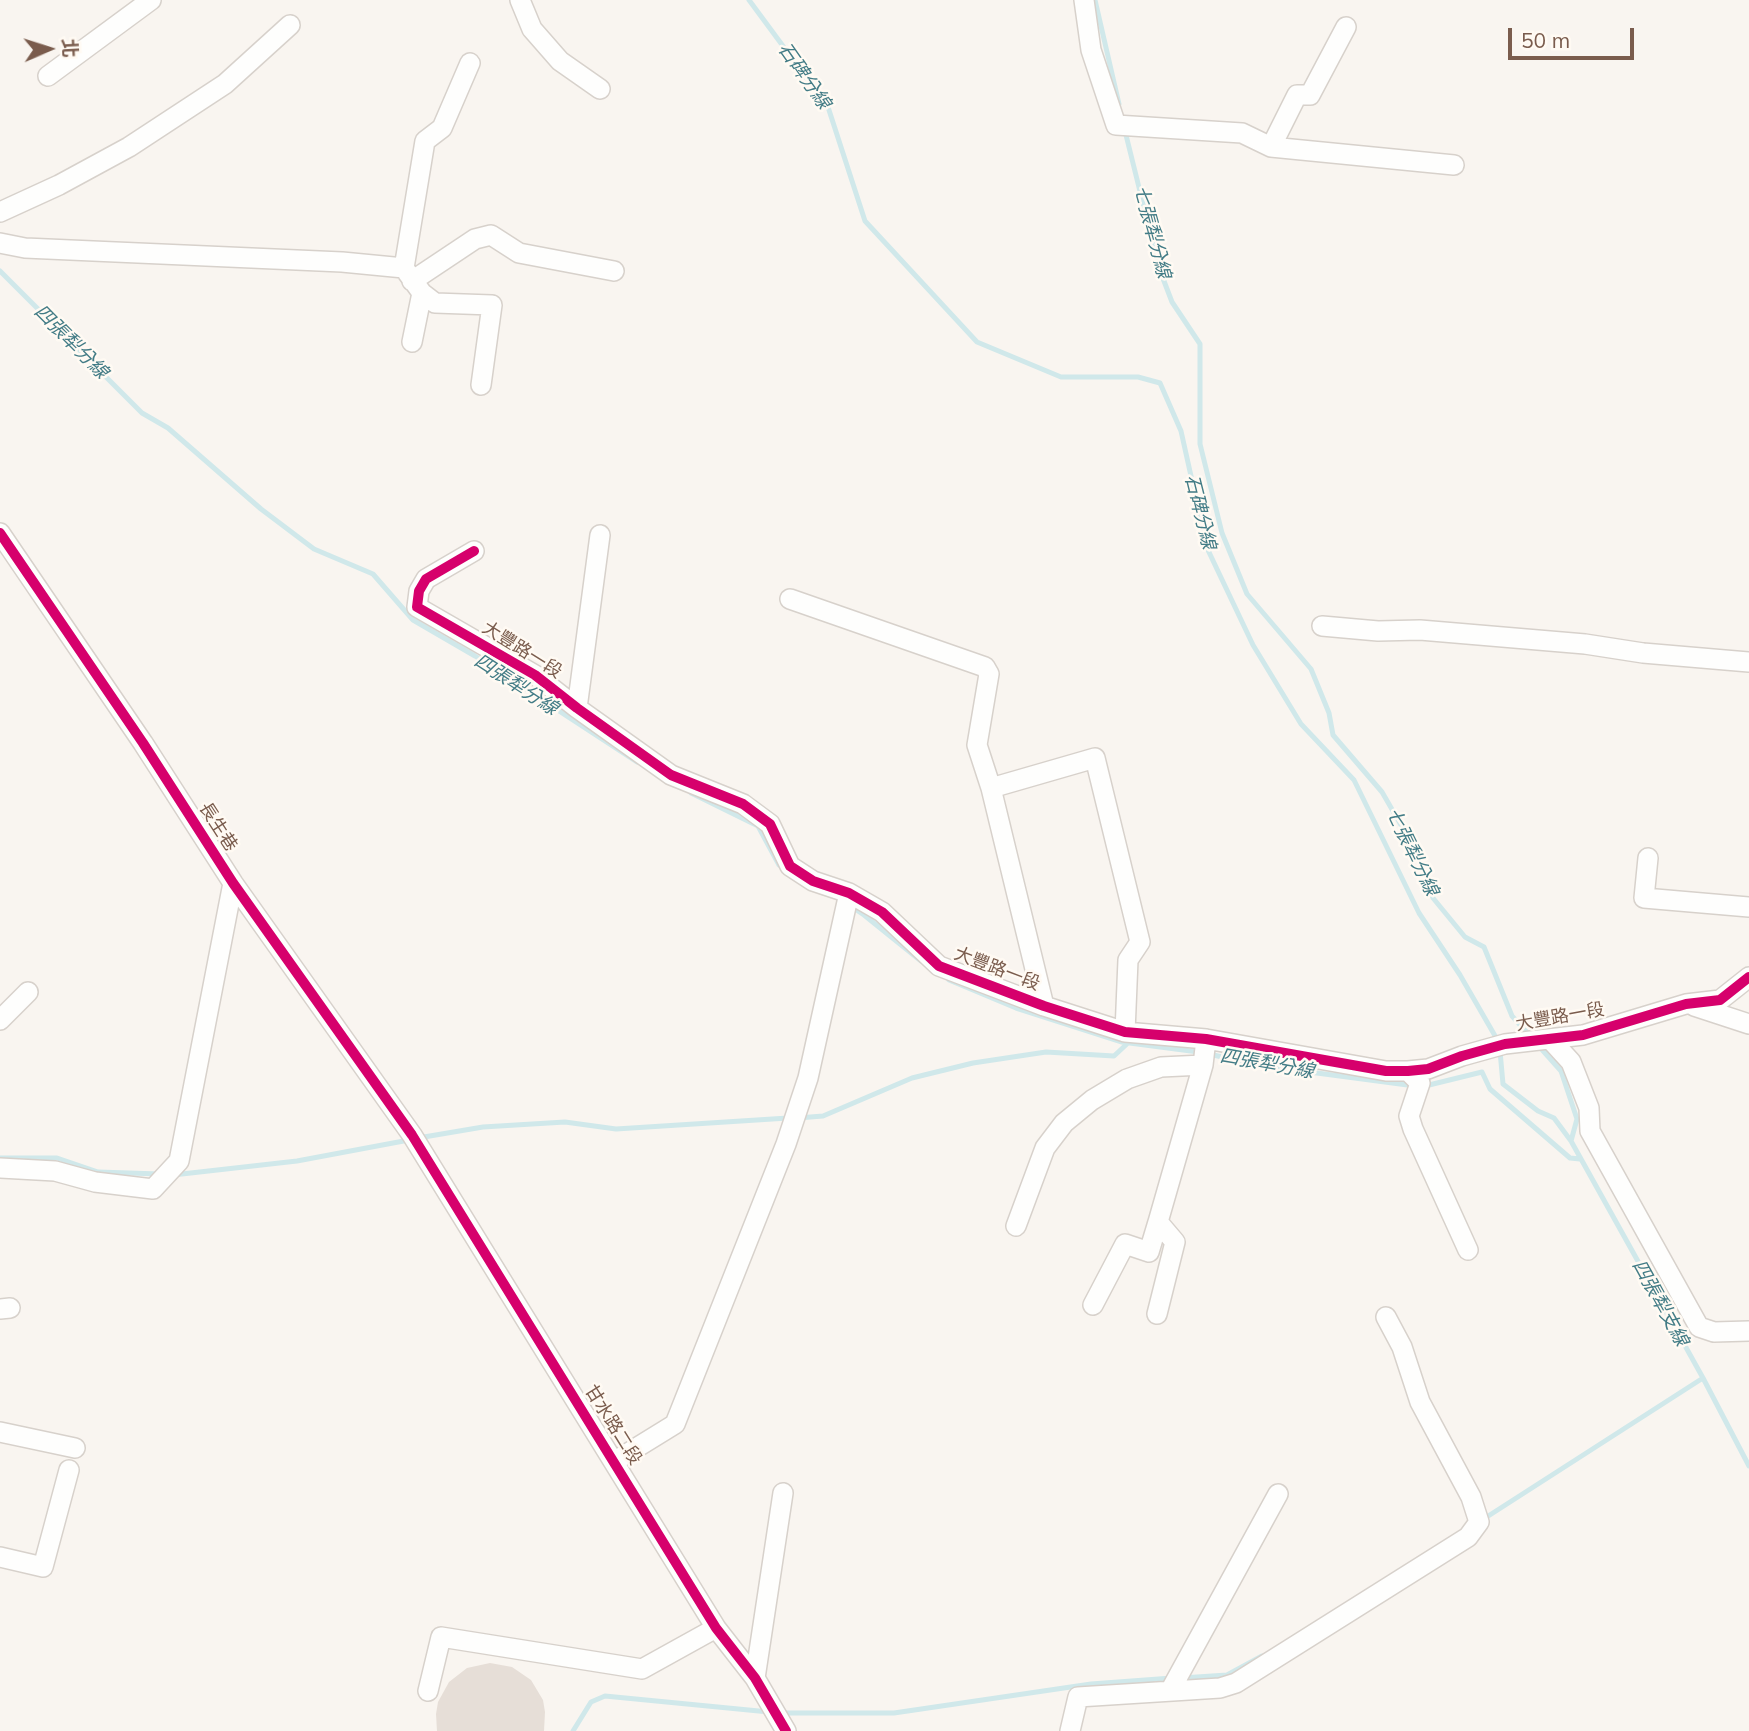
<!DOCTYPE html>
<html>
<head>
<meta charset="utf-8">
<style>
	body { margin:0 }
	#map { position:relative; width:1749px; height:1731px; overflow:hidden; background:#f9f5f0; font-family:Mulish,"Noto Sans TC",sans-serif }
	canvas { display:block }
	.north { position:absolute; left:14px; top:14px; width:70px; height:70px; -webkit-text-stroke:5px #fffaf3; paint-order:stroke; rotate:87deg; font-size:19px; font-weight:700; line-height:28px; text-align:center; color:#7a5c4d }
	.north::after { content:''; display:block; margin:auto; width:24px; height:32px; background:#7a5c4d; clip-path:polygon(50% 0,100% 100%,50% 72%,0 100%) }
	.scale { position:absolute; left:1508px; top:28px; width:126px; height:32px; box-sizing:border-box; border:4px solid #7a5c4d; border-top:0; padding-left:9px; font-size:21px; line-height:24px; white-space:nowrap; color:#7a5c4d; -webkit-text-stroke:5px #fffaf3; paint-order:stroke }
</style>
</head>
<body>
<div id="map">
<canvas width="1749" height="1731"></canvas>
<div class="north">北</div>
<div class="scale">50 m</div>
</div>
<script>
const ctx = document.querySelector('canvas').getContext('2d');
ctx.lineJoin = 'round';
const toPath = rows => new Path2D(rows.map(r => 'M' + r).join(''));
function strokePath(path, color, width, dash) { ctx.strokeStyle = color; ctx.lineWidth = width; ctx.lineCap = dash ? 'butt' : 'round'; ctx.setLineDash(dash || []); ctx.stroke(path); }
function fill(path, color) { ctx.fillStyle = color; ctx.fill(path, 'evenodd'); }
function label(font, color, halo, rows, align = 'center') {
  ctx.font = font + ' Mulish,"Noto Sans TC",sans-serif'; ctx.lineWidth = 5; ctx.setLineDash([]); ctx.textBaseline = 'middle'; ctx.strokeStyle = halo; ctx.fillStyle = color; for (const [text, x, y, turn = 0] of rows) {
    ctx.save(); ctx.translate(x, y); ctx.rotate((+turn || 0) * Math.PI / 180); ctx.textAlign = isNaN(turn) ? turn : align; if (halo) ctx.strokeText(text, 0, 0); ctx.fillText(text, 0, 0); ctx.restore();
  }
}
strokePath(toPath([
	[749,0,828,107,865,221,977,342,1061,377,1138,377,1160,383,1181,431,1207,548,1253,645,1301,724,1354,780,1419,913,1460,975,1498,1041],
	[1095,0,1119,104],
	[1125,131,1159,268,1172,302,1200,344,1200,444,1222,533,1247,594,1311,669,1329,713,1333,735,1382,792,1416,851,1433,898,1465,937,1484,947,1512,1016,1531,1037],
	[0,271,142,413,168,428,261,509,314,549,373,574,413,620,475,656,637,762],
	[691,793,758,826,779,865,783,867],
	[852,907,864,915,921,961],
	[949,980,1016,1008,1122,1042,1206,1053,1249,1064,1415,1086],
	[1537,1044,1561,1071,1577,1119,1571,1141],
	[1500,1051,1503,1084,1538,1111,1554,1118,1571,1141,1703,1378,1749,1466],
	[1425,1086,1482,1072,1490,1089,1570,1158,1580,1159],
	[798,1118,823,1116,912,1078,973,1063,1046,1052,1114,1056,1129,1042],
	[418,1138,483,1127,565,1122,616,1129,788,1118],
	[0,1158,57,1158,98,1172,160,1174],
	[173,1175,297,1161,409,1140],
	[1482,1520,1703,1378],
	[1182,1678,1227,1675,1262,1656],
	[782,1713,894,1713,1091,1684,1172,1678],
	[573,1731,591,1702,605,1696,769,1712]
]), '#d0e8ea', 5);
fill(toPath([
	[490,1663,512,1667,531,1680,543,1700,545,1712,544,1731,437,1731,436,1714,438,1702,449,1682,467,1668]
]), '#e6ded7');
const minor = toPath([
	[520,0,532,29,560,61,600,89],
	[1084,0,1091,50,1116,125,1242,133,1271,147,1454,165],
	[48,76,151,0],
	[1271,147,1297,95,1310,95,1346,27],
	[0,212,59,185,129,147,225,84,290,25],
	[0,243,25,248,342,262,404,268,422,293,435,303,492,305,481,385],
	[404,268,425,141,442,128,470,63],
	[412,281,475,239,491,235,519,253,614,271],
	[412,342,422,293],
	[0,533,143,743,233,883,412,1135,716,1628,755,1678,786,1731],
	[474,551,426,579,419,591,417,607,535,675,577,708,671,775,743,804,770,824,790,866,813,881,849,893,882,912,939,966,1044,1006,1125,1032,1206,1039,1386,1071,1408,1071,1428,1069,1462,1056,1505,1044,1583,1035,1686,1004,1720,1000,1749,977],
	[790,599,985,667,989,674,977,745,991,788,1044,1006],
	[1322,626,1378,631,1420,630,1585,644,1643,653,1749,662],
	[577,708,600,535],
	[991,788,1095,758,1140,942,1128,960,1125,1032],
	[1648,858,1644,898,1749,907],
	[1694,1006,1749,1024],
	[0,1020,28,992],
	[1550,1039,1571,1062,1589,1108,1590,1131,1699,1327,1714,1332,1749,1331],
	[1408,1071,1420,1083,1409,1116,1413,1129,1468,1250],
	[0,1168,55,1171,95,1182,153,1189,179,1161,233,883],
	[1016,1226,1045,1148,1064,1123,1092,1100,1127,1079,1161,1067,1203,1065],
	[1093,1305,1125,1244,1149,1252,1158,1222],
	[0,1309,10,1308],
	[1157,1314,1175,1242,1158,1222,1203,1065,1206,1039],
	[0,1432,75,1448],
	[615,1461,675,1424,786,1144,808,1078,849,893],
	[0,1557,43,1567,69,1470],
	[755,1678,783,1493],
	[428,1691,441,1637,642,1669,716,1628],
	[1170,1691,1278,1494],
	[1070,1731,1078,1697,1220,1688,1236,1683,1468,1537,1479,1522,1471,1497,1420,1402,1402,1347,1386,1317]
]);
strokePath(minor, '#d7d1cb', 22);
strokePath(minor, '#fefefd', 19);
strokePath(toPath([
	[0,533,143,743,233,883,412,1135,716,1628,755,1678,786,1731],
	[474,551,426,579,419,591,417,607,535,675,577,708,671,775,743,804,770,824,790,866,813,881,849,893,882,912,939,966,1044,1006,1125,1032,1206,1039,1386,1071,1408,1071,1428,1069,1462,1056,1505,1044,1583,1035,1686,1004,1720,1000,1749,977]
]), '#d6006c', 10);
label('18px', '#7a5c4d', '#fffaf3', [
	["大豐路一段",522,650,32],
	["長生巷",218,827,57],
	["大豐路一段",997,969,21],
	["大豐路一段",1560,1017,-10],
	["甘水路二段",613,1425,58]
]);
label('italic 19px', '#437c86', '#fffaf3', [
	["石碑分線",804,76,55],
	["七張犁分線",1152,232,75],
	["四張犁分線",71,342,45],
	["石碑分線",1200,512,76],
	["四張犁分線",516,685,33],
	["七張犁分線",1412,852,64],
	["四張犁分線",1267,1064,10],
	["四張犁支線",1660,1303,61]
]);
</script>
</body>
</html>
